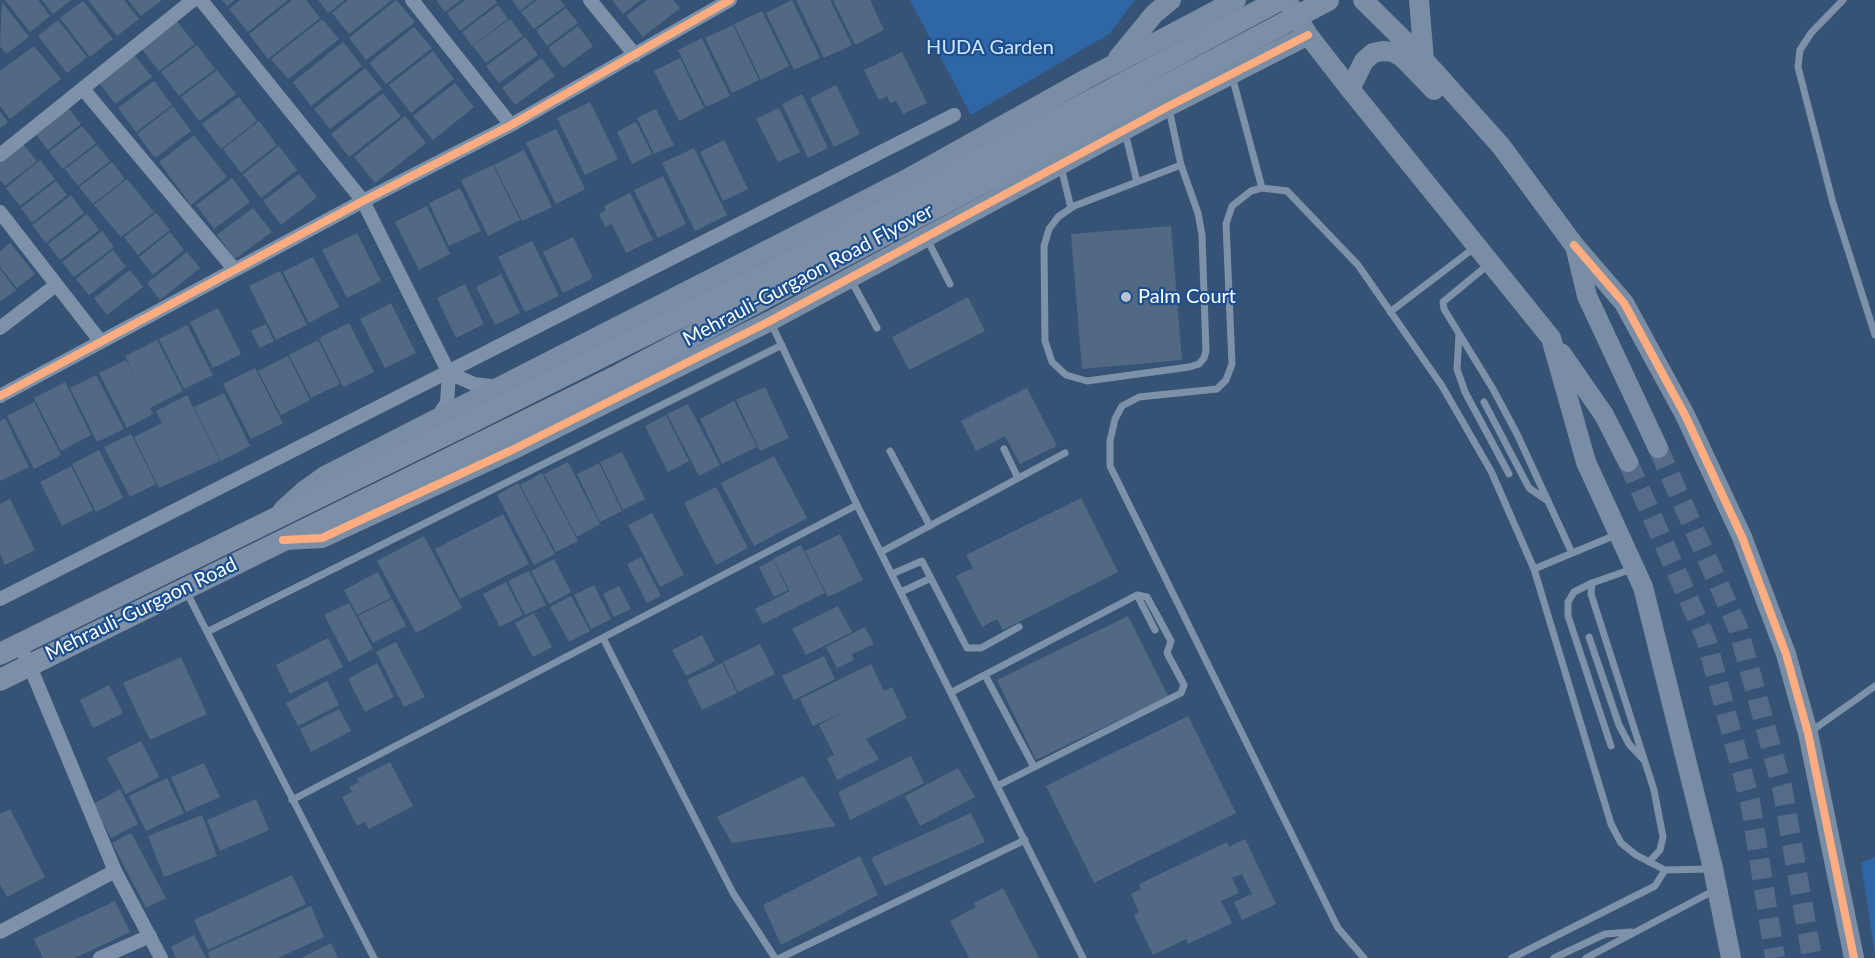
<!DOCTYPE html>
<html>
<head>
<meta charset="utf-8">
<style>
	body { margin:0 }
	canvas { display:block; background:#365274 }
</style>
</head>
<body>
<canvas width="1875" height="958"></canvas>
<script>
const ctx = document.querySelector('canvas').getContext('2d');
ctx.lineJoin = 'round';
function fill(path, color) { ctx.fillStyle = color; ctx.fill(path, 'evenodd'); }
const toPath = rows => new Path2D(rows.map(r => 'M' + r).join(''));
function strokePath(path, color, width, dash) { ctx.strokeStyle = color; ctx.lineWidth = width; ctx.lineCap = dash ? 'butt' : 'round'; ctx.setLineDash(dash || []); ctx.stroke(path); }
function label(font, color, halo, rows, align = 'center') {
  ctx.font = font + ' Lato,sans-serif'; ctx.lineWidth = 4.5; ctx.setLineDash([]); ctx.textBaseline = 'middle'; ctx.strokeStyle = halo; ctx.fillStyle = color; for (const [text, x, y, turn = 0] of rows) {
    ctx.save(); ctx.translate(x, y); ctx.rotate((+turn || 0) * Math.PI / 180); ctx.textAlign = isNaN(turn) ? turn : align; if (halo) ctx.strokeText(text, 0, 0); ctx.fillText(text, 0, 0); ctx.restore();
  }
}
fill(toPath([
	[910,0,1135,0,1109,34,971,115],
	[1875,857,1875,955,1861,863]
]), '#2f66a5');
fill(toPath([
	[5,0,38,0,50,16,30,32],
	[42,0,71,0,53,14],
	[88,0,124,0,139,19,117,36],
	[128,0,162,0,141,16],
	[222,0,235,0,227,6],
	[240,0,288,0,248,32,229,9],
	[292,0,306,0,320,18,268,59,249,34],
	[318,0,345,0,328,13],
	[348,0,392,0,349,34,332,13],
	[396,0,415,22,366,60,349,38],
	[436,0,461,0,445,12],
	[465,0,495,0,497,3,460,31,447,13],
	[512,0,534,0,520,11],
	[537,0,560,0,565,6,534,29,521,12],
	[612,0,641,0,623,14],
	[647,0,673,0,680,8,643,37,626,16],
	[792,0,820,58,794,70,766,13],
	[796,0,830,0,852,45,824,58],
	[833,0,870,0,884,30,855,45],
	[83,1,113,39,90,57,60,18],
	[2,2,29,37,6,54,0,46],
	[498,5,508,19,472,46,462,32],
	[566,8,578,23,547,46,536,30],
	[762,11,789,66,761,80,734,24],
	[322,19,339,39,288,79,271,59],
	[510,19,523,36,486,63,473,46],
	[58,20,87,57,67,73,38,36],
	[176,20,195,44,159,71,140,47],
	[733,25,759,80,732,93,705,38],
	[578,26,593,46,563,68,548,48],
	[414,27,432,48,386,84,369,63],
	[525,37,538,55,499,83,486,66],
	[702,38,730,96,706,107,678,50],
	[343,42,362,66,311,106,293,82],
	[197,45,215,69,179,96,161,72],
	[34,46,61,79,10,119,0,106,0,71],
	[433,51,454,79,411,113,389,85],
	[902,52,927,103,903,114,896,101,890,103,887,96,879,100,864,70],
	[133,53,152,77,115,104,97,80],
	[541,58,555,76,515,105,502,88],
	[680,58,704,108,679,121,654,71],
	[365,68,382,89,330,129,314,109],
	[217,70,236,94,199,121,181,97],
	[154,81,172,105,136,132,118,108],
	[455,83,474,107,433,140,413,116],
	[836,85,860,134,834,147,810,98],
	[383,93,401,116,349,157,331,134],
	[802,94,828,148,808,158,782,104],
	[239,97,257,121,221,149,202,124],
	[590,102,618,159,585,175,557,118],
	[67,106,81,124,48,150,34,132],
	[173,106,191,131,155,158,137,134],
	[779,108,800,152,778,162,756,119],
	[656,109,674,145,654,154,637,118],
	[0,112,8,122,0,128],
	[405,116,426,143,375,183,354,157],
	[259,121,277,145,241,173,223,149],
	[636,122,652,154,632,164,617,132],
	[82,126,96,143,63,169,49,152],
	[556,129,585,189,556,204,526,143],
	[194,135,227,177,191,205,159,162],
	[724,140,748,189,723,201,700,152],
	[23,144,37,161,5,186,0,180,0,162],
	[97,145,110,161,78,186,65,169],
	[279,146,297,170,261,198,243,174],
	[694,148,727,215,695,231,662,163],
	[524,150,552,207,522,221,494,165],
	[40,160,55,179,20,206,6,188],
	[112,162,125,179,93,204,79,187],
	[493,165,520,220,488,236,461,180],
	[299,174,317,197,281,225,263,201],
	[663,176,686,224,658,238,634,190],
	[232,178,250,202,214,229,196,205],
	[127,179,154,212,121,237,94,205],
	[56,181,67,195,32,223,21,208],
	[460,188,481,231,449,246,429,203],
	[630,193,653,240,626,253,612,224,605,227,599,214,606,210,604,206],
	[71,195,84,213,46,243,32,225],
	[427,206,450,254,419,270,395,222],
	[253,208,272,232,235,259,217,235],
	[156,213,170,230,138,255,124,237],
	[87,214,99,230,60,260,48,244],
	[1171,226,1182,360,1082,369,1071,234],
	[102,231,114,247,74,277,62,262],
	[170,232,184,250,153,275,139,257],
	[357,233,381,281,347,298,322,250],
	[573,237,593,278,563,293,543,252],
	[532,241,559,296,525,312,498,257],
	[10,243,35,274,17,288,0,267,0,251],
	[113,250,126,267,89,295,76,279],
	[187,252,200,268,160,300,147,283],
	[313,257,339,307,309,323,283,272],
	[0,269,16,290,1,301,0,300],
	[130,270,143,287,107,315,94,298],
	[280,271,307,325,276,340,249,286],
	[501,274,520,313,495,325,476,287],
	[465,284,484,324,456,338,437,298],
	[968,297,985,331,909,370,892,337],
	[391,303,416,353,385,368,360,319],
	[218,308,241,354,213,368,190,322],
	[349,323,374,372,343,387,319,338],
	[266,324,274,341,260,348,251,331],
	[187,325,213,375,184,389,159,339],
	[157,340,183,391,150,408,153,414,127,428,99,373,126,360,137,380,125,356],
	[318,340,340,384,311,398,289,355],
	[288,356,310,400,281,415,258,371],
	[255,368,283,423,251,439,223,384],
	[96,375,124,429,97,442,70,388],
	[65,382,91,435,61,451,34,398],
	[765,387,789,438,760,451,736,400],
	[1027,388,1057,446,1020,464,1005,436,976,451,961,421],
	[224,393,250,446,221,461,194,407],
	[187,395,220,461,159,488,134,437,162,423,156,411],
	[734,401,757,447,722,464,700,419],
	[34,402,61,455,34,469,7,416],
	[688,404,720,465,699,476,667,414],
	[666,415,689,461,668,472,645,426],
	[5,418,29,467,0,481,0,421],
	[131,434,156,484,130,497,104,447],
	[99,450,123,498,96,512,72,464],
	[622,452,645,499,623,510,600,462],
	[774,456,807,518,754,546,721,483],
	[568,462,600,524,577,537,544,474],
	[599,463,622,511,600,522,577,474],
	[71,466,93,510,62,526,40,482],
	[542,473,578,541,556,552,520,485],
	[518,483,555,554,534,565,497,495],
	[716,487,748,548,716,565,684,503],
	[1081,498,1118,572,1003,630,997,619,982,627,956,576,973,568,966,555],
	[10,499,35,550,5,565,0,554,0,504],
	[652,513,684,575,660,587,628,525],
	[503,514,529,564,460,599,435,549],
	[840,534,863,580,828,597,805,551],
	[424,536,462,608,416,633,377,561],
	[801,545,825,593,763,624,755,609,790,591,773,559],
	[641,557,661,596,647,603,627,564],
	[554,559,571,592,549,604,531,571],
	[773,560,788,590,774,597,759,567],
	[529,571,546,605,525,615,508,581],
	[378,572,391,598,357,615,344,590],
	[506,582,523,615,500,627,483,594],
	[594,585,611,619,591,629,574,595],
	[619,586,631,609,614,617,603,594],
	[571,596,590,631,569,642,550,607],
	[392,599,406,626,373,643,358,616],
	[349,603,373,649,349,662,324,615],
	[838,606,852,632,806,655,792,629],
	[534,613,552,647,533,657,515,623],
	[1128,616,1168,696,1036,760,997,680],
	[865,627,874,644,852,654,854,660,837,668,826,647],
	[702,635,715,661,686,676,672,650],
	[328,638,343,667,290,694,276,665],
	[396,642,425,697,404,707,376,652],
	[760,644,775,674,738,692,723,662],
	[824,656,835,679,794,700,782,676],
	[181,657,207,714,150,740,123,683],
	[377,663,394,697,365,712,348,679],
	[722,663,737,693,702,710,687,680],
	[871,664,884,691,892,687,907,718,866,739,879,759,837,780,827,758,834,755,819,725,848,710,813,726,800,699],
	[327,681,339,705,298,726,286,703],
	[109,685,123,713,93,728,80,700],
	[339,709,351,731,311,752,300,729],
	[1188,716,1236,813,1094,883,1046,786],
	[141,741,159,777,126,794,107,758],
	[911,756,924,783,850,820,838,792],
	[390,762,413,806,369,829,365,822,357,826,342,797,352,792,349,787,359,782,357,779],
	[204,763,220,797,186,812,171,777],
	[958,768,975,797,920,826,905,796],
	[803,776,836,826,732,843,717,817],
	[167,778,184,813,146,831,129,796],
	[120,789,138,824,111,838,93,804],
	[256,799,269,830,220,851,207,820],
	[10,809,45,877,7,897,0,884,0,814],
	[971,813,985,842,885,886,871,858],
	[202,815,217,856,164,877,148,836],
	[131,833,166,898,146,908,112,843],
	[1245,839,1276,904,1242,920,1234,902,1252,894,1242,874,1232,878,1239,893,1221,901,1232,923,1188,944,1186,939,1153,955,1134,915,1139,912,1131,894,1141,889,1139,884,1227,842,1229,847],
	[860,856,878,895,781,945,763,905],
	[292,875,306,904,208,950,194,920],
	[1003,888,1039,958,969,958,950,921,976,907,974,903],
	[115,901,130,932,75,958,43,958,34,939],
	[311,906,324,937,278,958,210,958,208,952],
	[194,935,206,958,176,958,171,947],
	[331,943,338,958,301,958]
]), '#526984');
strokePath(toPath([
	[1658,448,1738,628,1782,787,1812,958],
	[1628,462,1706,639,1750,801,1775,958]
]), '#546c89', 20, [20, 10]);
strokePath(toPath([
	[1843,0,1811,33,1800,50,1798,67,1833,203,1875,335],
	[1232,76,1262,188],
	[1169,109,1181,165,1198,213,1202,235,1206,351,1204,358,1199,364,1189,367,1087,381,1066,375,1052,362,1045,341,1044,246,1049,229,1058,217,1074,206,1181,165],
	[1125,132,1137,182],
	[1061,167,1071,208],
	[927,239,950,284],
	[1489,264,1443,302,1444,309,1493,389,1517,434,1572,553],
	[851,280,877,328],
	[1390,312,1474,248],
	[771,323,857,505,1083,958],
	[1459,334,1457,369,1465,392,1509,474],
	[1484,402,1529,488,1548,501],
	[1004,449,1018,478],
	[890,451,930,526],
	[881,552,1065,453],
	[1534,569,1618,534],
	[1632,569,1592,583,1591,594,1654,790,1663,837,1660,850,1649,862],
	[892,574,922,561,967,648,981,648,1019,627],
	[1592,583,1574,592,1568,602,1568,616,1611,746],
	[186,591,374,958],
	[901,592,931,578],
	[1137,595,1155,630],
	[209,631,782,345],
	[1589,637,1619,725,1629,744,1644,760],
	[603,638,733,893,775,958],
	[985,675,1034,767],
	[952,692,1137,595,1147,597,1171,641,1167,653,1184,685,1181,693,999,785],
	[1810,732,1875,686],
	[292,800,857,505],
	[780,958,1025,840],
	[1364,958,1338,928,1110,466,1110,441,1115,419,1122,406,1139,397,1217,389,1226,380,1232,364,1226,224,1232,206,1251,191,1262,188,1287,191,1358,265,1442,386,1491,471,1534,569,1611,824,1621,843,1636,855,1665,870,1711,869],
	[1512,958,1655,886,1665,870],
	[1554,958,1605,934,1631,932],
	[1586,958,1715,890]
]), '#7d92a8', 7);
strokePath(toPath([
	[201,0,363,201,449,373,447,403,437,418],
	[412,0,511,125],
	[590,0,635,55],
	[83,89,235,270],
	[0,155,193,0],
	[0,212,101,342],
	[0,328,56,285],
	[449,373,474,384,498,387],
	[0,396,363,201,511,125,730,0],
	[0,599,954,115],
	[19,645,29,664,115,871,161,958],
	[0,932,115,871],
	[100,958,150,936]
]), '#7d92a8', 14);
strokePath(toPath([
	[1287,0,1308,35,1350,89,1551,338,1586,462,1643,587,1713,868,1731,958],
	[1363,0,1424,60,1501,146,1574,245,1624,303,1685,415,1742,537,1786,654,1808,733,1854,958],
	[1419,0,1424,60],
	[1118,58,1154,14,1171,0],
	[1350,89,1364,61,1373,53,1383,51,1393,52,1402,57,1434,90],
	[1576,250,1587,296,1658,448],
	[1561,353,1604,415,1628,462],
	[283,510,304,491,325,476,907,179,1086,79,1236,0],
	[286,540,322,538,512,450,770,321,1169,106,1308,35]
]), '#798da4', 20);
strokePath(toPath([
	[0,654,471,422],
	[0,680,481,443]
]), '#7d8ea7', 22);
strokePath(toPath([
	[471,422,773,271,1279,0],
	[481,443,619,375,1328,0]
]), '#7d8ea7', 22);
strokePath(toPath([
	[1574,245,1624,303,1685,415,1742,537,1786,654,1808,733,1854,958],
	[0,396,363,201,511,125,730,0],
	[283,540,322,538,512,450,770,321,1169,106,1308,35]
]), '#ffac80', 8);
for (const [x, y, r, color] of [
	[1126,297,6,"#b9c2ce"]
]) { const dot = new Path2D(); dot.arc(x, y, r, 0, 2 * Math.PI); ctx.fillStyle = color; ctx.fill(dot); strokePath(dot, '#1b4f8f', 2); }
label('20px', '#cfe3fa', '#1b4f8f', [
	["HUDA Garden",990,48]
]);
label('20px', '#fff', '#1b4f8f', [
	["Mehrauli-Gurgaon Road Flyover",808,275,-28],
	["Mehrauli-Gurgaon Road",141,609,-26]
]);
label('20px', '#fff', '#1b4f8f', [
	["Palm Court",1138,297]
], 'left');
</script>
</body>
</html>
